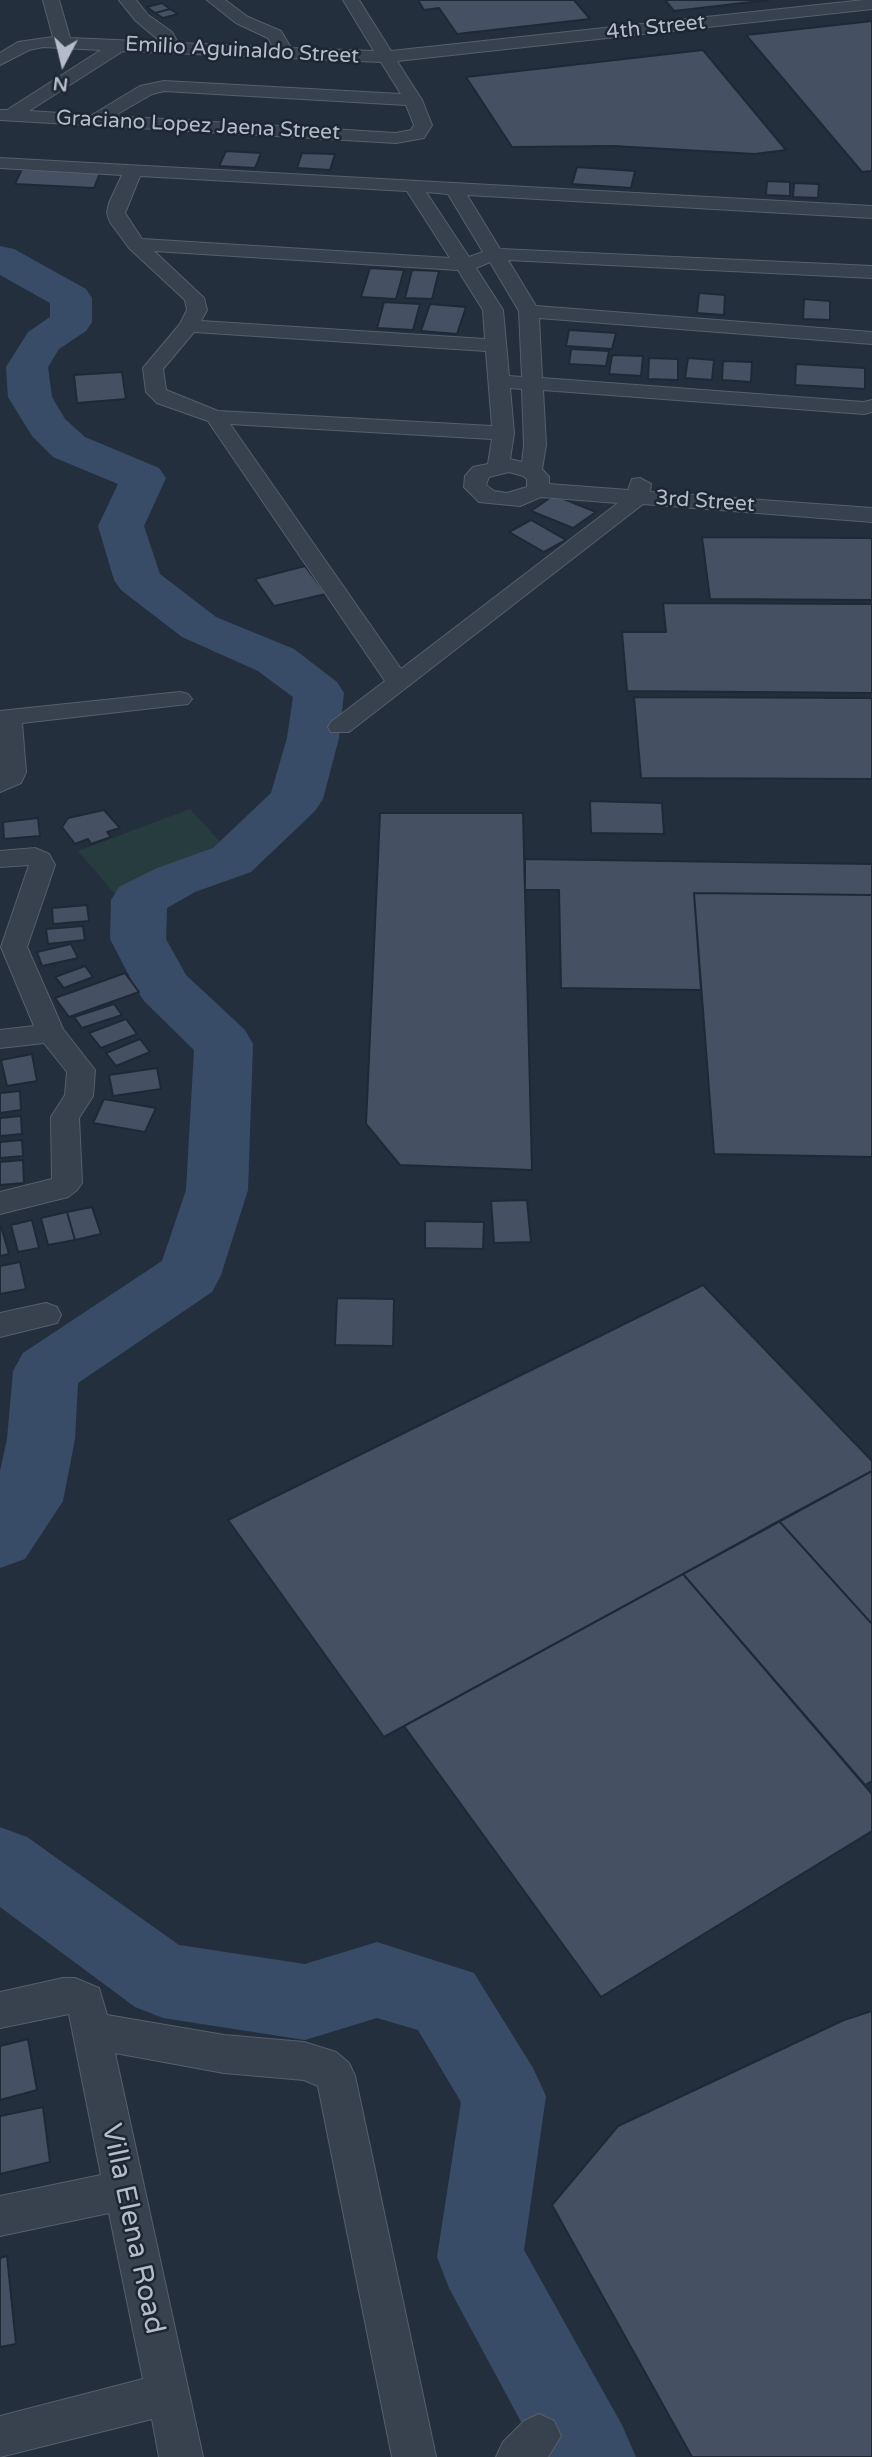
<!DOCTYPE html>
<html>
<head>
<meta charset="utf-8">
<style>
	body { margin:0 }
	#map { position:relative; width:872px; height:2457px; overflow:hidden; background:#242f3e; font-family:"Varela Round",sans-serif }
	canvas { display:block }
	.north { position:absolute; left:28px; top:28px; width:70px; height:70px; -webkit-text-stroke:5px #1d2633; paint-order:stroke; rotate:187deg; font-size:19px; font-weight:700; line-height:28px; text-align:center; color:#b4bcc9 }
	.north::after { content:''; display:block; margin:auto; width:24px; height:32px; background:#b4bcc9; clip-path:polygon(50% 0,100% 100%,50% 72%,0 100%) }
</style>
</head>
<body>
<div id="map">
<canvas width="872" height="2457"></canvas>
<div class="north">N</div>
</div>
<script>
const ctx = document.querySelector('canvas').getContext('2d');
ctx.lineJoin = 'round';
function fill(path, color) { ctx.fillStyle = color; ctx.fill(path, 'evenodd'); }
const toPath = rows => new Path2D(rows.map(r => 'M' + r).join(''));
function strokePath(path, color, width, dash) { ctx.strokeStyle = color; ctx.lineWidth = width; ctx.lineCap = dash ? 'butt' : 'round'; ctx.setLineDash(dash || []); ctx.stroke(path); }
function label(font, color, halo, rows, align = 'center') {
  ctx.font = font + ' "Varela Round",sans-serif'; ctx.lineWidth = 5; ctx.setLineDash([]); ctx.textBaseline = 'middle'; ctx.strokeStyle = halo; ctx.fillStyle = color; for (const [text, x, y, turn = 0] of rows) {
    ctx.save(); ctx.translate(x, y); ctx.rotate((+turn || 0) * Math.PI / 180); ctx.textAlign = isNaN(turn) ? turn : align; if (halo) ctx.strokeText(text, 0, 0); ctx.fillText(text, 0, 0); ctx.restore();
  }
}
fill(toPath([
	[190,809,228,850,114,893,78,851]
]), '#263c3f');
fill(toPath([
	[0,246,14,249,86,289,92,298,92,322,86,331,59,349,48,367,52,397,65,419,85,437,159,468,166,478,144,526,160,574,216,617,294,649,337,682,344,693,339,738,323,799,315,811,251,872,195,892,167,908,166,939,186,975,245,1030,253,1044,248,1190,221,1275,212,1292,78,1383,75,1439,63,1501,25,1559,0,1568,0,1471,7,1439,13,1371,23,1353,162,1261,186,1190,194,1050,144,1001,135,987,110,939,111,900,119,887,157,868,213,848,271,793,287,738,293,697,258,671,182,637,121,590,114,580,98,526,118,484,53,457,32,436,8,397,6,367,28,332,50,317,50,303,0,275,0,246],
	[0,1827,27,1837,179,1945,305,1964,377,1942,474,1973,533,2068,546,2096,524,2250,622,2425,636,2457,540,2457,449,2288,437,2257,461,2102,418,2030,377,2018,305,2040,163,2018,135,2007,0,1907,0,1827]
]), '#394c67');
const building = toPath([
	[418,0,574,0,590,19,457,34,439,8,424,10,418,0],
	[665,0,769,0,674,11,665,0],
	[162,3,170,9,155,13,147,7,162,3],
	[170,9,178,14,163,18,155,13,170,9],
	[872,21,872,171,862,172,746,35,872,21],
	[703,50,786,150,755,154,613,146,512,147,466,77,703,50],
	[226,151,261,153,255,168,219,166,226,151],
	[302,153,335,154,330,170,297,168,302,153],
	[577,167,635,171,631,188,572,184,577,167],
	[22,169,100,173,94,188,15,184,22,169],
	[767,181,790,182,790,196,766,195,767,181],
	[794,183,819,184,818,198,793,197,794,183],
	[370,268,404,270,396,299,361,297,370,268],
	[412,270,439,271,432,299,405,298,412,270],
	[699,293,725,295,724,315,697,313,699,293],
	[804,299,830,301,830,320,803,319,804,299],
	[384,302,420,304,413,330,377,328,384,302],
	[430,304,466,307,457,334,421,331,430,304],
	[569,330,616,333,612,349,566,346,569,330],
	[571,349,609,351,606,366,569,364,571,349],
	[612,355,643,356,641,376,609,374,612,355],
	[649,358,678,359,678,380,648,379,649,358],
	[688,358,714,360,712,380,685,378,688,358],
	[723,361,752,362,751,382,722,380,723,361],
	[796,364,865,368,865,389,795,385,796,364],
	[122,372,126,399,77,403,74,375,122,372],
	[554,495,596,512,573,528,531,511,554,495],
	[531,520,566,540,544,552,509,532,531,520],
	[702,537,872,538,872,600,710,599,702,537],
	[305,566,326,594,274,606,255,579,305,566],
	[663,603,872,604,872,693,627,691,622,632,666,632,663,603],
	[634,697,872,698,872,779,641,778,634,697],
	[590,801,662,803,664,834,591,833,590,801],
	[104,810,120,828,107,832,111,837,91,844,88,839,75,844,62,827,68,818,104,810],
	[380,813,523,813,532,1170,400,1165,366,1124,380,813],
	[38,818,40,836,4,839,3,822,38,818],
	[525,859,872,864,872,895,694,893,701,990,561,988,559,890,525,890,525,859],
	[694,893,872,895,872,1157,714,1154,694,893],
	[87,905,89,921,53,924,52,908,87,905],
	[83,926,85,940,48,944,46,929,83,926],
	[71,944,78,958,42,966,37,952,71,944],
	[85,966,93,977,64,988,55,977,85,966],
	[125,973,139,992,69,1017,55,998,125,973],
	[114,1004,122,1015,82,1028,74,1017,114,1004],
	[126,1019,137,1034,101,1048,89,1033,126,1019],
	[140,1039,150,1052,116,1066,106,1053,140,1039],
	[32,1054,37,1081,7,1086,1,1060,32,1054],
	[157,1068,161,1089,113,1096,109,1075,157,1068],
	[20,1091,21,1110,0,1113,0,1093,20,1091],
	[104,1099,156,1108,145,1132,93,1123,104,1099],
	[21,1116,22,1134,0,1136,0,1118,21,1116],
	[22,1140,23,1156,0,1158,0,1142,22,1140],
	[23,1160,24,1183,0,1185,0,1162,23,1160],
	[527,1200,531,1242,494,1243,491,1201,527,1200],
	[92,1207,101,1234,75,1240,67,1212,92,1207],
	[67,1212,75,1240,48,1245,41,1218,67,1212],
	[32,1220,39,1248,18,1252,11,1225,32,1220],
	[425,1221,484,1222,483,1249,425,1248,425,1221],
	[1,1226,9,1254,0,1256,0,1227,1,1226],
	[20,1262,26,1289,0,1294,0,1266,20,1262],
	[703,1285,872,1461,872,1471,384,1737,228,1520,703,1285],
	[337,1298,394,1299,393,1346,335,1345,337,1298],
	[872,1471,872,1624,779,1521,872,1471],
	[779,1521,872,1624,872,1781,865,1785,683,1574,779,1521],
	[683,1574,872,1794,872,1831,601,1997,404,1726,683,1574],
	[872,2011,872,2457,692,2457,552,2205,618,2126,844,2020,872,2011],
	[28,2039,37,2090,0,2100,0,2046,28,2039],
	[43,2107,50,2162,0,2174,0,2116,43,2107],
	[7,2256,16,2344,0,2347,0,2258,7,2256]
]);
fill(building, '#455162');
strokePath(building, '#1f2835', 2);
const street = toPath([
	[43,0,59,0,70,38,161,42,136,21,119,0,136,0,148,15,172,32,178,43,273,47,268,38,236,23,207,0,225,0,248,17,281,31,291,48,374,51,343,0,359,0,391,51,864,0,872,0,872,9,397,61,422,100,432,125,424,138,396,143,0,120,0,110,7,110,101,50,43,47,29,50,0,65,0,53,18,42,53,37,43,0],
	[123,51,381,62,401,94,164,81,140,86,92,115,29,111,123,51],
	[164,91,406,105,414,125,411,130,396,133,114,116,152,94,164,91],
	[0,158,872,206,872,218,467,195,500,249,872,266,872,278,508,260,536,306,872,332,872,344,539,318,542,378,864,402,872,400,872,412,864,414,543,390,546,445,542,469,549,477,549,484,628,490,632,479,640,478,651,484,650,492,872,508,872,522,643,504,349,732,331,732,328,727,331,722,385,681,208,421,157,403,146,392,143,368,180,324,187,310,185,300,129,248,110,222,107,213,109,203,122,175,0,168,0,158],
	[140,176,407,191,450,258,142,239,125,213,140,176],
	[426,192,448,194,483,252,469,257,426,192],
	[154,251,458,270,483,310,485,339,201,321,207,310,204,298,154,251],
	[490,262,519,311,522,377,509,376,503,310,476,268,490,262],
	[194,332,486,351,492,426,218,411,166,390,163,369,194,332],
	[510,388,522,389,524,445,522,462,510,459,514,433,510,388],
	[230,424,492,439,488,464,473,467,465,476,464,487,479,502,520,506,541,497,618,503,401,669,230,424],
	[509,472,523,476,527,479,527,487,507,493,494,491,486,485,489,477,509,472],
	[180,692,188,694,192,699,188,704,22,723,26,772,21,783,0,792,0,711,180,692],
	[35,848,49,854,55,865,27,947,63,1029,95,1070,93,1096,79,1118,82,1183,77,1190,68,1197,0,1214,0,1192,52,1179,51,1117,65,1095,67,1072,44,1043,0,1048,0,1030,34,1026,1,947,29,865,0,867,0,851,35,848],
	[46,1303,57,1307,61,1315,57,1323,0,1337,0,1313,46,1303],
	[63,1978,75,1978,99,1988,107,2015,224,2035,304,2042,336,2052,349,2063,355,2076,436,2457,392,2457,318,2086,304,2080,224,2073,115,2053,203,2457,159,2457,152,2419,0,2457,0,2416,143,2379,109,2213,0,2236,0,2196,101,2175,69,2014,0,2028,0,1992,63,1978],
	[539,2414,554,2421,561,2436,548,2457,496,2457,503,2442,524,2421,539,2414]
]);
strokePath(street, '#565f6c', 2);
fill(street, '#38414e');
label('21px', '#b4bcc9', '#1d2633', [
	["4th Street",656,28,-6],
	["Emilio Aguinaldo Street",242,51,3],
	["Graciano Lopez Jaena Street",198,126,3],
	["3rd Street",705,502,4]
]);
label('28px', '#b4bcc9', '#1d2633', [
	["Villa Elena Road",132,2229,78]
]);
</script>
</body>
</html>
